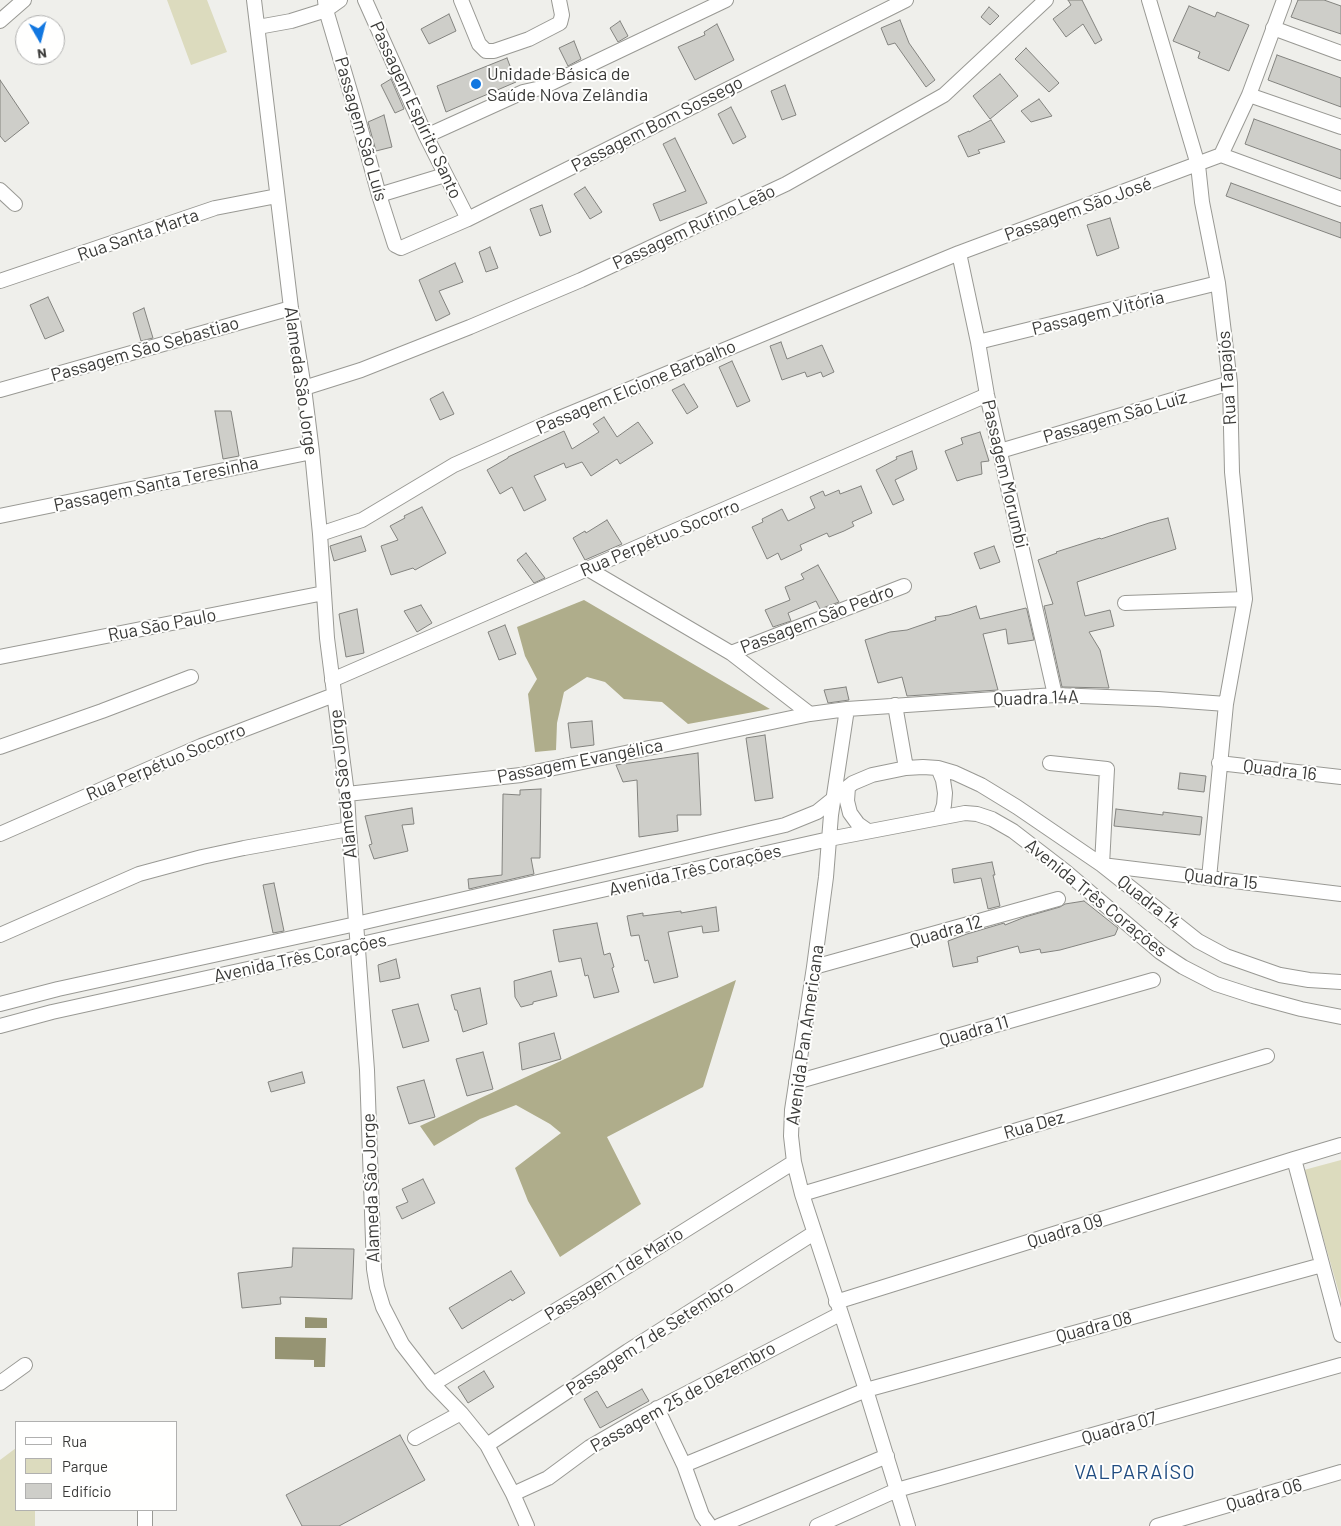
<!DOCTYPE html>
<html>
<head>
<meta charset="utf-8">
<style>
	body { margin:0 }
	#map { position:relative; width:1341px; height:1526px; overflow:hidden; background:#efefeb; font-family:Barlow,sans-serif }
	canvas { display:block }
	.legend { position:absolute; left:15px; top:1421px; width:162px; height:90px; box-sizing:border-box; background:#fffffe; border:1px solid #b0b0af; margin:0; padding:6px 9px; list-style:none; font-size:15px; color:#3a3a38 }
	.legend li { display:flex; align-items:center; gap:10px; height:25px }
	.legend b { width:25px; border:1px solid #b0b0af }
	.north { position:absolute; left:15px; top:15px; width:50px; height:50px; box-sizing:border-box; background:#fffffe; border:1px solid #b0b0af; border-radius:50%; rotate:172deg; font-size:14px; font-weight:700; line-height:20px; text-align:center; color:#3a3a38 }
	.north::after { content:''; display:block; margin:auto; width:18px; height:22px; background:#1277e0; clip-path:polygon(50% 0,100% 100%,50% 72%,0 100%) }
</style>
</head>
<body>
<div id="map">
<canvas width="1341" height="1526"></canvas>
<ul class="legend">
<li><b style="height:6px;background:#fff"></b>Rua</li>
<li><b style="height:14px;background:#dcdbbe"></b>Parque</li>
<li><b style="height:14px;background:#cecec9"></b>Edifício</li>
</ul>
<div class="north">N</div>
</div>
<script>
const ctx = document.querySelector('canvas').getContext('2d');
ctx.lineJoin = 'round';
function fill(path, color) { ctx.fillStyle = color; ctx.fill(path, 'evenodd'); }
const toPath = rows => new Path2D(rows.map(r => 'M' + r).join(''));
function strokePath(path, color, width, dash) { ctx.strokeStyle = color; ctx.lineWidth = width; ctx.lineCap = dash ? 'butt' : 'round'; ctx.setLineDash(dash || []); ctx.stroke(path); }
function label(font, color, halo, rows, align = 'center') {
  ctx.font = font + ' Barlow,sans-serif'; ctx.lineWidth = 4; ctx.setLineDash([]); ctx.textBaseline = 'middle'; ctx.strokeStyle = halo; ctx.fillStyle = color; for (const [text, x, y, turn = 0] of rows) {
    ctx.save(); ctx.translate(x, y); ctx.rotate((+turn || 0) * Math.PI / 180); ctx.textAlign = isNaN(turn) ? turn : align; if (halo) ctx.strokeText(text, 0, 0); ctx.fillText(text, 0, 0); ctx.restore();
  }
}
fill(toPath([
	[167,0,207,0,227,52,191,65],
	[1341,1160,1341,1300,1304,1170],
	[16,1448,16,1510,35,1510,35,1526,0,1526,0,1460]
]), '#dcdbbe');
fill(toPath([
	[584,600,770,709,688,724,662,702,624,699,605,682,587,677,564,692,557,723,556,750,535,752,528,694,537,679,525,656,517,627],
	[736,980,703,1087,607,1137,641,1204,560,1257,528,1201,515,1168,561,1133,550,1124,516,1105,480,1119,434,1146,420,1126]
]), '#afad8b');
fill(toPath([
	[305,1317,327,1318,327,1328,305,1328],
	[275,1337,326,1338,325,1367,314,1367,314,1360,275,1359]
]), '#969473');
const building = toPath([
	[1068,0,1082,0,1102,40,1095,44,1083,24,1066,37,1053,19,1071,5,1068,0],
	[1298,0,1324,0,1341,6,1341,34,1291,17,1298,0],
	[1189,6,1215,17,1217,12,1249,25,1229,71,1198,58,1200,52,1173,41,1189,6],
	[989,7,999,16,990,25,981,17,989,7],
	[449,14,456,31,429,44,421,29,449,14],
	[900,20,909,43,935,80,926,87,895,43,888,45,881,28,900,20],
	[620,21,628,36,618,42,610,28,620,21],
	[717,24,734,60,695,80,678,47,705,35,704,32,717,24],
	[574,41,581,59,568,66,559,48,574,41],
	[1026,48,1059,83,1049,92,1015,59,1026,48],
	[1277,55,1341,78,1341,107,1268,80,1277,55],
	[507,58,516,82,446,112,437,86,507,58],
	[1000,74,1018,96,990,119,973,96,1000,74],
	[391,79,404,109,395,113,381,85,391,79],
	[0,80,29,123,5,142,0,136,0,80],
	[785,85,796,115,782,120,771,91,785,85],
	[1039,99,1052,116,1031,122,1021,111,1039,99],
	[731,107,746,137,733,144,718,114,731,107],
	[384,115,392,147,376,151,368,122,384,115],
	[1254,119,1341,150,1341,179,1245,144,1254,119],
	[991,120,1005,142,978,150,980,153,968,157,958,136,969,131,969,132,991,120],
	[675,138,707,203,660,221,653,204,686,191,663,144,675,138],
	[1231,183,1341,223,1341,238,1226,196,1231,183],
	[585,187,602,212,590,219,574,194,585,187],
	[542,205,551,232,540,236,530,209,542,205],
	[1110,218,1119,248,1097,256,1087,225,1110,218],
	[490,247,498,268,486,272,479,252,490,247],
	[455,263,463,282,439,291,450,314,436,321,419,280,455,263],
	[48,297,64,331,45,339,30,305,48,297],
	[144,308,153,338,141,341,133,313,144,308],
	[781,342,787,359,822,345,834,372,823,377,821,372,807,377,805,372,782,380,770,346,781,342],
	[732,361,750,401,737,407,719,367,732,361],
	[684,384,698,407,687,414,672,390,684,384],
	[443,392,454,414,440,420,430,399,443,392],
	[215,411,231,411,239,456,223,459,215,411],
	[604,417,617,437,638,422,653,443,620,464,617,459,591,476,582,462,566,468,564,463,534,476,546,500,524,511,512,487,500,494,487,470,508,458,508,457,564,431,572,449,599,432,593,424,604,417],
	[980,432,989,461,981,462,982,474,966,478,957,481,945,451,963,444,961,438,980,432],
	[912,451,917,469,895,480,904,500,893,505,876,470,897,459,896,457,912,451],
	[861,486,872,513,852,522,854,526,844,531,829,537,827,533,800,545,802,550,781,560,778,553,767,559,752,527,763,522,762,519,782,509,788,521,815,508,810,497,823,491,825,496,839,490,840,494,861,486],
	[422,507,446,553,415,570,413,568,391,575,381,546,398,540,390,526,405,518,404,516,422,507],
	[1168,518,1176,549,1077,582,1085,616,1110,610,1114,626,1089,632,1100,650,1109,688,1062,687,1044,606,1053,604,1038,560,1057,553,1056,552,1100,538,1101,539,1149,523,1168,518],
	[607,520,622,544,585,560,573,538,585,531,586,533,607,520],
	[361,536,366,551,334,561,330,546,361,536],
	[994,546,1000,562,980,569,974,553,994,546],
	[526,553,545,578,534,583,517,560,526,553],
	[818,565,839,602,820,609,816,601,788,613,791,621,773,627,765,610,790,600,785,587,804,579,801,574,818,565],
	[421,605,432,623,417,632,404,611,421,605],
	[976,606,980,619,1026,608,1027,610,1034,640,1008,644,1006,629,983,634,998,690,907,696,902,677,878,683,865,640,890,632,907,630,936,620,935,617,949,615,976,606],
	[357,609,364,653,346,657,339,614,357,609],
	[505,625,516,654,499,660,488,632,505,625],
	[846,687,849,700,828,703,824,690,846,687],
	[592,721,594,745,571,748,568,723,592,721],
	[765,735,773,798,755,801,746,738,765,735],
	[698,753,701,815,677,815,678,831,639,837,637,780,623,782,616,765,698,753],
	[1180,773,1206,776,1204,792,1178,789,1180,773],
	[541,789,540,858,531,858,534,874,469,889,468,879,502,875,503,794,520,795,520,790,541,789],
	[412,808,414,824,402,825,408,851,374,859,369,845,372,844,365,816,412,808],
	[1116,809,1163,815,1163,812,1202,817,1200,835,1114,826,1116,809],
	[992,862,995,875,993,875,1000,906,988,909,981,878,954,883,952,869,992,862],
	[274,883,284,931,273,933,263,885,274,883],
	[1084,901,1118,928,1115,935,1060,950,1041,953,1040,949,1020,953,1018,946,977,957,978,962,953,967,948,941,967,934,1004,923,1005,925,1025,917,1060,907,1065,904,1084,901],
	[716,907,719,931,703,933,702,926,668,932,678,977,654,983,648,960,645,961,639,935,631,936,627,916,643,913,643,916,681,911,681,913,716,907],
	[597,923,604,955,610,953,614,967,612,968,619,992,594,998,588,975,585,976,581,958,559,962,553,930,597,923],
	[396,959,400,978,380,982,378,965,396,959],
	[551,971,557,996,533,1002,533,1004,521,1007,515,997,514,981,551,971],
	[480,988,487,1024,463,1032,457,1010,455,1010,451,995,480,988],
	[418,1004,429,1041,403,1048,392,1010,418,1004],
	[554,1033,561,1059,522,1070,519,1043,554,1033],
	[483,1052,493,1089,467,1096,456,1059,483,1052],
	[302,1072,305,1083,271,1092,268,1082,302,1072],
	[424,1080,435,1117,409,1124,397,1087,424,1080],
	[423,1179,435,1203,402,1219,396,1207,408,1202,402,1189,423,1179],
	[293,1248,354,1249,352,1299,280,1297,281,1304,242,1308,238,1273,292,1267,293,1248],
	[511,1271,525,1293,512,1301,511,1299,462,1329,449,1308,511,1271],
	[484,1371,494,1387,468,1403,458,1387,484,1371],
	[642,1389,649,1401,600,1428,584,1399,597,1391,607,1408,642,1389],
	[400,1435,425,1480,339,1526,302,1526,286,1495,400,1435]
]);
fill(building, '#cecec9');
strokePath(building, '#83837f', 1);
const minor = toPath([
	[254,0,291,308,304,388,312,452,320,534,327,638,347,794,349,829,367,1070,374,1269,377,1287,383,1307,402,1344,433,1384,461,1413,487,1445,513,1494,527,1526],
	[325,0,326,10,355,108,379,195,395,245,401,248,468,219,906,0],
	[365,0,426,136,468,219],
	[461,0,479,44,486,51,494,51,529,39,560,23,562,15,559,0],
	[1149,0,1198,165,1202,202,1218,283,1230,383,1232,472,1245,599,1226,704,1209,878],
	[0,21,24,0],
	[258,27,291,21,326,10,340,0],
	[1273,28,1341,53],
	[1249,95,1341,127],
	[426,136,523,92,541,88,726,0],
	[1221,155,1341,199],
	[0,190,15,204],
	[379,195,445,175],
	[959,253,978,342,987,395,1055,695],
	[0,281,215,208,277,196],
	[978,342,1218,283],
	[304,388,361,370,470,327,581,280,786,184,944,95,1046,0],
	[0,390,291,308],
	[1000,451,1230,383],
	[0,516,312,452],
	[320,534,362,520,454,465,550,422,959,253,1221,155,1249,95,1284,0],
	[588,569,731,653,810,714],
	[1125,603,1245,599],
	[731,653,904,586],
	[0,657,324,593],
	[332,680,987,395],
	[895,705,906,768],
	[847,709,831,815,826,877,814,967,792,1110,791,1136,794,1162,802,1194,866,1390,908,1526],
	[0,747,102,711,191,677],
	[1050,763,1107,769,1102,865],
	[1219,763,1341,777],
	[938,768,943,780,945,793,944,805,940,817],
	[848,787,847,801,850,813,858,824,868,831],
	[347,794,521,775,810,714,847,709,1055,695,1158,699,1226,704],
	[0,834,201,746,334,695],
	[1102,865,1341,894],
	[0,935,139,874,202,857,244,848,349,829],
	[814,967,1058,899],
	[0,1004,58,989,356,924,785,825,817,812,853,783,872,775,906,768,923,767,938,768,955,773,981,785,1017,807,1102,865,1198,941,1226,956,1280,975,1309,980,1341,982],
	[0,1026,52,1012,357,945,829,839,965,813,977,814,992,819,1013,831,1065,871,1160,952,1183,967,1216,984,1253,996,1301,1009,1341,1017],
	[796,1082,1153,980],
	[1294,1159,1341,1335],
	[802,1194,1267,1056],
	[836,1302,1294,1159,1341,1145],
	[0,1383,25,1365],
	[433,1384,593,1288,794,1162],
	[657,1408,684,1465,702,1515,710,1526],
	[415,1438,461,1413],
	[487,1445,628,1351,814,1233],
	[684,1465,866,1390,1322,1265],
	[513,1494,548,1478,590,1447,645,1415,840,1314],
	[145,1510,145,1526],
	[719,1526,887,1456],
	[817,1526,897,1490,1341,1365],
	[1157,1526,1341,1472]
]);
strokePath(minor, '#999994', 16);
strokePath(minor, '#fff', 14);
for (const [x, y, r, color] of [
	[476,84,6,"#1277e0"]
]) { const dot = new Path2D(); dot.arc(x, y, r, 0, 2 * Math.PI); ctx.fillStyle = color; ctx.fill(dot); strokePath(dot, '#fffffe', 2); }
label('18px', '#3a3a38', '#fffffe', [
	["Unidade Básica de",487,74],
	["Saúde Nova Zelândia",487,95]
], 'left');
label('18px', '#3a3a38', '#fffffe', [
	["Passagem Espírito Santo",416,110,65],
	["Passagem Bom Sossego",657,124,-27],
	["Passagem São Luís",361,129,74],
	["Passagem São José",1078,209,-20],
	["Passagem Rufino Leão",694,227,-25],
	["Rua Santa Marta",138,235,-19],
	["Passagem Vitória",1098,313,-14],
	["Passagem São Sebastiao",145,349,-16],
	["Rua Tapajós",1227,378,-94],
	["Alameda São Jorge",301,381,82],
	["Passagem Elcione Barbalho",636,387,-23],
	["Passagem São Luíz",1115,417,-16],
	["Passagem Morumbi",1005,474,77],
	["Passagem Santa Teresinha",156,484,-12],
	["Rua Perpétuo Socorro",660,538,-23],
	["Passagem São Pedro",817,619,-21],
	["Rua São Paulo",162,625,-11],
	["Quadra 14A",1036,698,-2],
	["Passagem Evangélica",580,761,-11],
	["Rua Perpétuo Socorro",166,762,-23],
	["Quadra 16",1280,770,7],
	["Alameda São Jorge",343,784,-96],
	["Avenida Três Corações",695,870,-13],
	["Quadra 15",1221,879,7],
	["Avenida Três Corações",1096,898,39],
	["Quadra 14",1149,902,38],
	["Quadra 12",946,931,-16],
	["Avenida Três Corações",300,958,-12],
	["Quadra 11",974,1031,-16],
	["Avenida Pan Americana",805,1035,-82],
	["Rua Dez",1034,1125,-16],
	["Alameda São Jorge",371,1188,-92],
	["Quadra 09",1065,1231,-17],
	["Passagem 1 de Mario",614,1274,-32],
	["Quadra 08",1094,1327,-15],
	["Passagem 7 de Setembro",650,1338,-33],
	["Passagem 25 de Dezembro",683,1397,-29],
	["Quadra 07",1119,1428,-16],
	["Quadra 06",1264,1495,-16]
]);
ctx.letterSpacing = '1px';
label('20px', '#204c80', '#fffffe', [
	["VALPARAÍSO",1135,1472]
]);
ctx.letterSpacing = '0px';
</script>
</body>
</html>
